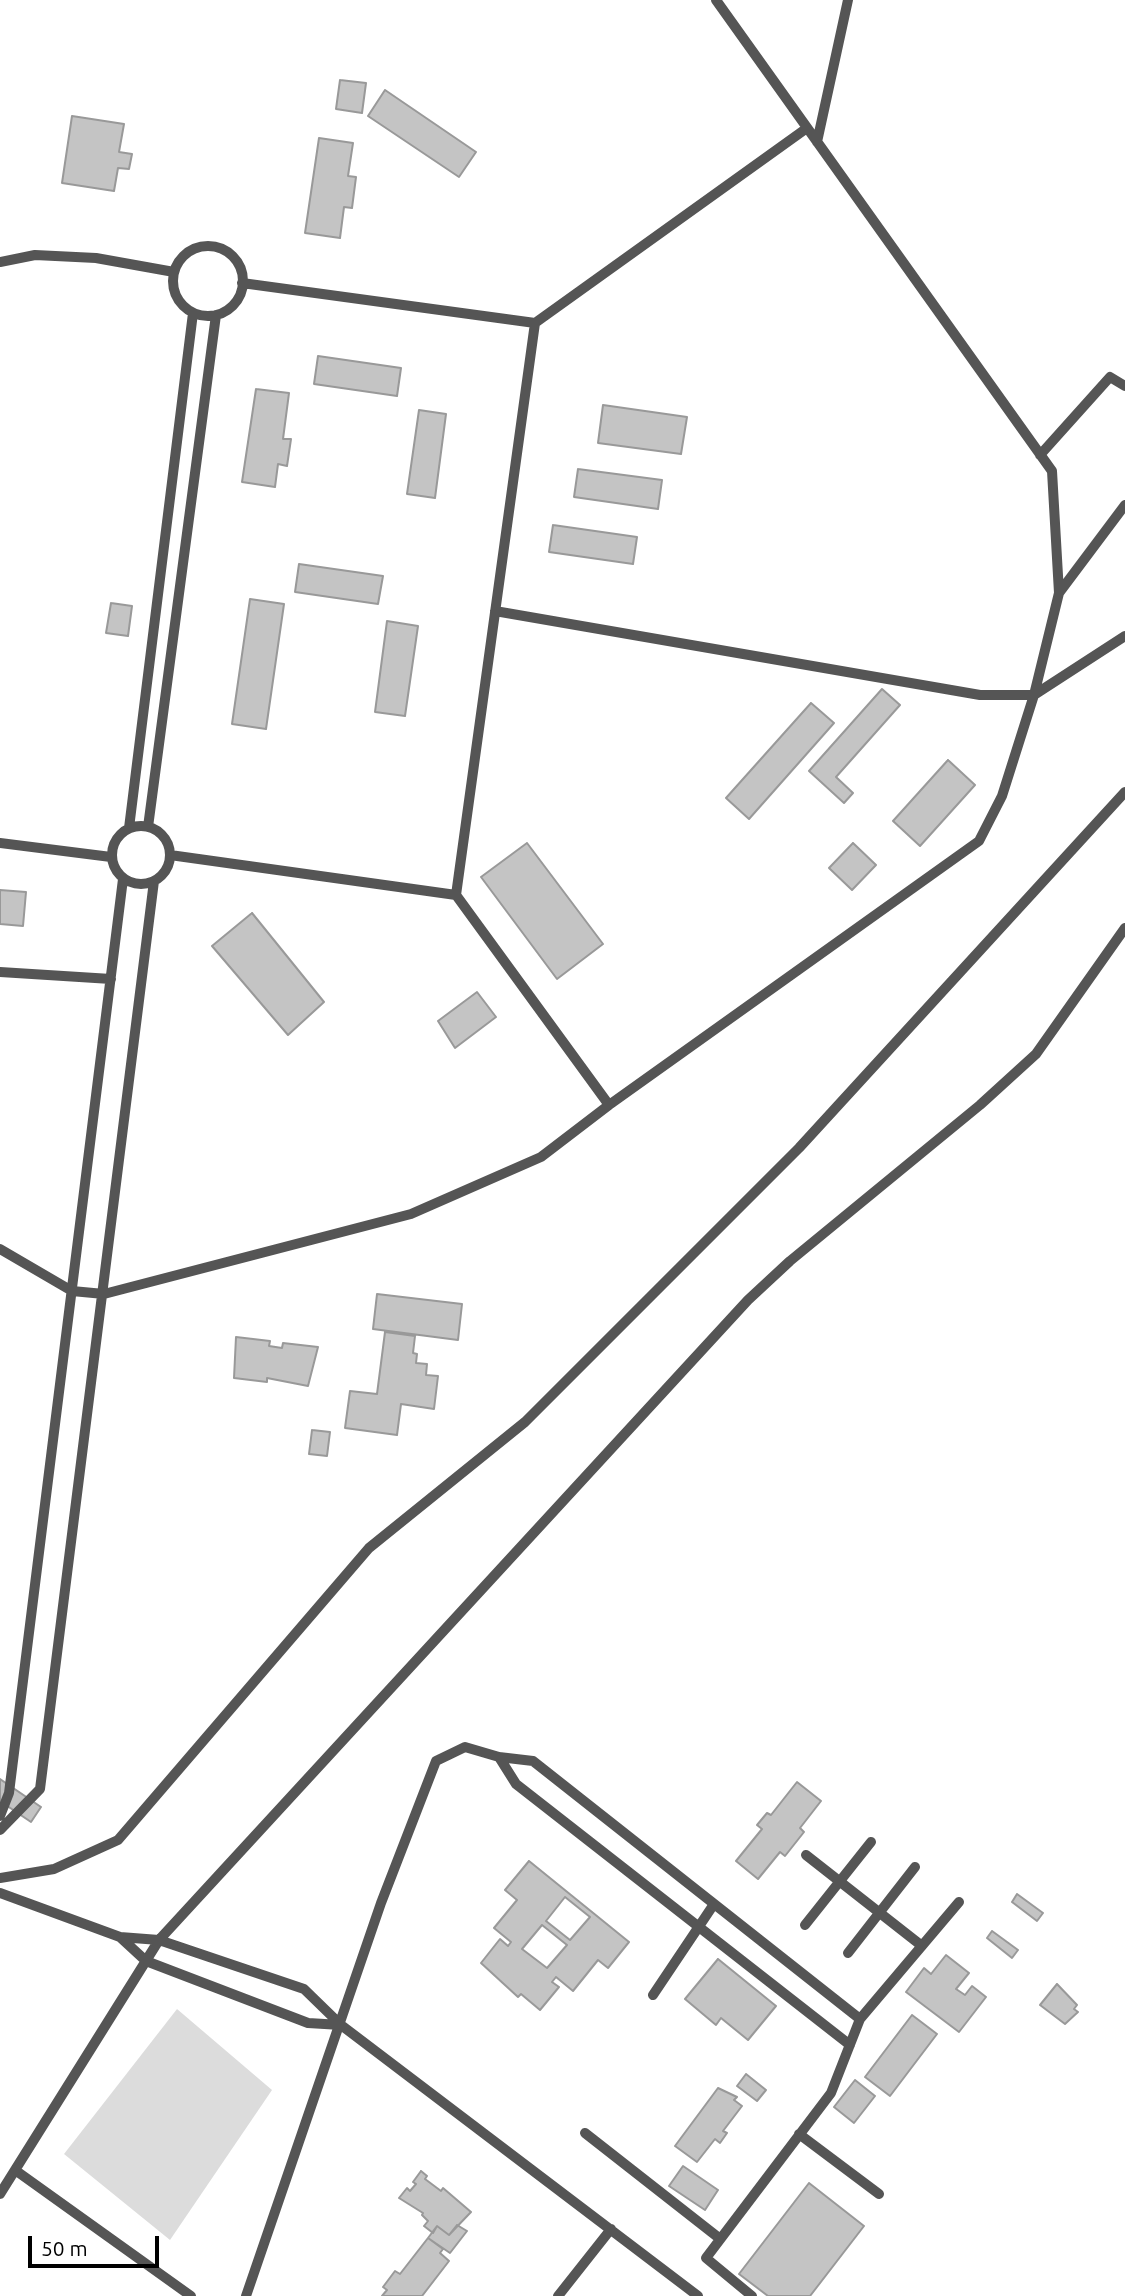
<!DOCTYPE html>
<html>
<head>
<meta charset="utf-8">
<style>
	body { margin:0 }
	#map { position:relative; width:1125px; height:2296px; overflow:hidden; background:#fff; font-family:Ubuntu,sans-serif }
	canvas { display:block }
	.scale { position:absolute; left:28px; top:2236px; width:131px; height:32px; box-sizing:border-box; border:4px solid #000; border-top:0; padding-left:9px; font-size:21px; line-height:24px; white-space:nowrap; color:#000; -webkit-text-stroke:5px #fff; paint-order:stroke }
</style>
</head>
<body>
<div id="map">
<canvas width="1125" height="2296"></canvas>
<div class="scale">50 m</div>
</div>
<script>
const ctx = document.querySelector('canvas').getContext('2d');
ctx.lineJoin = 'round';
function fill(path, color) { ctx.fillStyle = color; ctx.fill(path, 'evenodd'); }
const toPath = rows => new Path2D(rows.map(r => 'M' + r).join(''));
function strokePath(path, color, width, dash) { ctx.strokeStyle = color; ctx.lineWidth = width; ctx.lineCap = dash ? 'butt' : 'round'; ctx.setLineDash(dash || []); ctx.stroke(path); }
fill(toPath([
	[177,2009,272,2090,170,2240,64,2154]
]), '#dcdcdc');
const building = toPath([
	[340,80,366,83,362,113,336,109,340,80],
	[385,90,476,152,459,177,368,116,385,90],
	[72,116,124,124,119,152,132,154,129,169,118,168,114,191,62,183,72,116],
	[319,138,353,143,348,176,356,177,352,208,344,207,340,238,305,233,319,138],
	[318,356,401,368,397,396,314,384,318,356],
	[256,389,289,393,283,439,291,439,287,466,278,464,275,487,242,482,256,389],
	[603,405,687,417,681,454,598,443,603,405],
	[419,410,446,414,435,498,407,494,419,410],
	[578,469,662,480,658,509,574,497,578,469],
	[553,525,637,537,633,564,549,552,553,525],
	[299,564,383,576,378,604,295,592,299,564],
	[250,599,284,604,266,729,232,724,250,599],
	[111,603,132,606,128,636,106,633,111,603],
	[387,621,418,626,405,716,375,712,387,621],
	[882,689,900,705,836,777,853,793,844,803,809,771,882,689],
	[811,703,834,723,749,819,726,798,811,703],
	[948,760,975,785,920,846,893,821,948,760],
	[527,843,603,944,557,979,481,877,527,843],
	[853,843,876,865,852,890,829,868,853,843],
	[0,890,26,892,23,926,0,924,0,890],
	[252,913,324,1002,288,1035,212,946,252,913],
	[477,992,496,1017,455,1048,438,1021,477,992],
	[377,1294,462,1304,458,1340,373,1329,377,1294],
	[385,1332,415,1336,413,1353,417,1354,416,1363,427,1364,426,1375,438,1376,434,1409,401,1404,397,1435,345,1428,350,1391,377,1394,385,1332],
	[236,1337,270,1341,269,1346,282,1348,283,1343,318,1347,308,1386,267,1378,267,1382,234,1378,236,1337],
	[312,1430,330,1432,327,1456,309,1454,312,1430],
	[0,1779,41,1807,31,1822,0,1801,0,1779],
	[797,1782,821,1801,800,1828,804,1832,785,1856,780,1852,758,1879,736,1861,762,1829,757,1825,767,1813,771,1815,797,1782],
	[529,1861,629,1942,608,1968,598,1960,573,1991,556,1977,552,1982,559,1987,540,2010,521,1994,518,1997,481,1963,500,1939,508,1946,511,1942,494,1928,517,1900,505,1890,529,1861],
	[565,1897,590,1917,570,1940,546,1921,565,1897],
	[542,1925,567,1945,547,1968,522,1949,542,1925],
	[1017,1894,1043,1913,1037,1921,1012,1902,1017,1894],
	[992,1931,1018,1950,1012,1958,987,1938,992,1931],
	[946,1955,969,1973,956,1989,965,1995,972,1986,986,1997,959,2032,906,1992,924,1968,931,1974,946,1955],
	[718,1959,776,2006,748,2040,721,2018,716,2025,685,1999,718,1959],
	[1057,1984,1077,2005,1074,2009,1078,2012,1065,2024,1040,2005,1057,1984],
	[912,2015,937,2034,890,2096,865,2077,912,2015],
	[746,2074,766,2090,757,2101,737,2086,746,2074],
	[855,2080,875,2096,854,2123,834,2107,855,2080],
	[718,2088,737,2097,734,2100,742,2106,723,2131,727,2133,720,2143,715,2139,697,2162,675,2146,718,2088],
	[683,2166,718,2190,705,2210,669,2186,683,2166],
	[421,2171,427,2176,425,2179,441,2191,443,2188,471,2212,449,2235,437,2226,433,2233,424,2226,428,2221,422,2215,423,2213,399,2198,407,2188,410,2191,416,2184,413,2182,421,2171],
	[809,2183,864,2226,810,2296,768,2296,739,2274,809,2183],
	[457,2225,467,2231,450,2253,428,2238,437,2226,449,2235,457,2225],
	[428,2238,443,2249,440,2253,449,2261,422,2296,382,2296,387,2290,383,2287,395,2271,400,2274,428,2238]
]);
fill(building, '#c4c4c4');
strokePath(building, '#999', 2);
strokePath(toPath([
	[716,0,1052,471,1059,593,1034,695],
	[817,142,848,0],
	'173 281a35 35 0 1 1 70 0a35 35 0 1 1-70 0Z',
	[0,262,35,255,96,258,174,272],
	[535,323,807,128],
	[1040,455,1110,377,1125,386],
	[1059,593,1125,505],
	[495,611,980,695,1034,695,1002,796,979,841,609,1105],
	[1034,695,1125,636],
	'112 855a29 29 0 1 1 58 0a29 29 0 1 1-58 0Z',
	[148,827,216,315],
	[129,828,193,313],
	[0,843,111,857],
	[170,855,456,895,535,323,242,283],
	[0,972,111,979],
	[0,1249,72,1291,104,1294,411,1214,541,1157,609,1105,456,895],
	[499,1757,516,1784,850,2045],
	[0,1816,9,1793,123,879],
	[0,1830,40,1789,154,881],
	[806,1855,922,1946],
	[0,1878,54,1869,118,1840,369,1548,525,1422,799,1148,1125,792],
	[0,1893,120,1937,159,1940,304,1989,341,2025,698,2296],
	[805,1925,871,1842],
	[120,1937,146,1961,308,2023,341,2025],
	[848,1953,915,1867],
	[653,1995,714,1904],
	[585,2133,719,2238],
	[799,2134,879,2194],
	[15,2170,191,2296],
	[0,2194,159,1940,748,1300,790,1261,980,1105,1036,1054,1125,928],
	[246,2296,381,1903,436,1761,465,1747,499,1757,533,1761,860,2019],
	[558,2296,611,2229],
	[752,2296,706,2258,831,2093,860,2019,959,1902]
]), '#555', 10);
</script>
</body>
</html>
